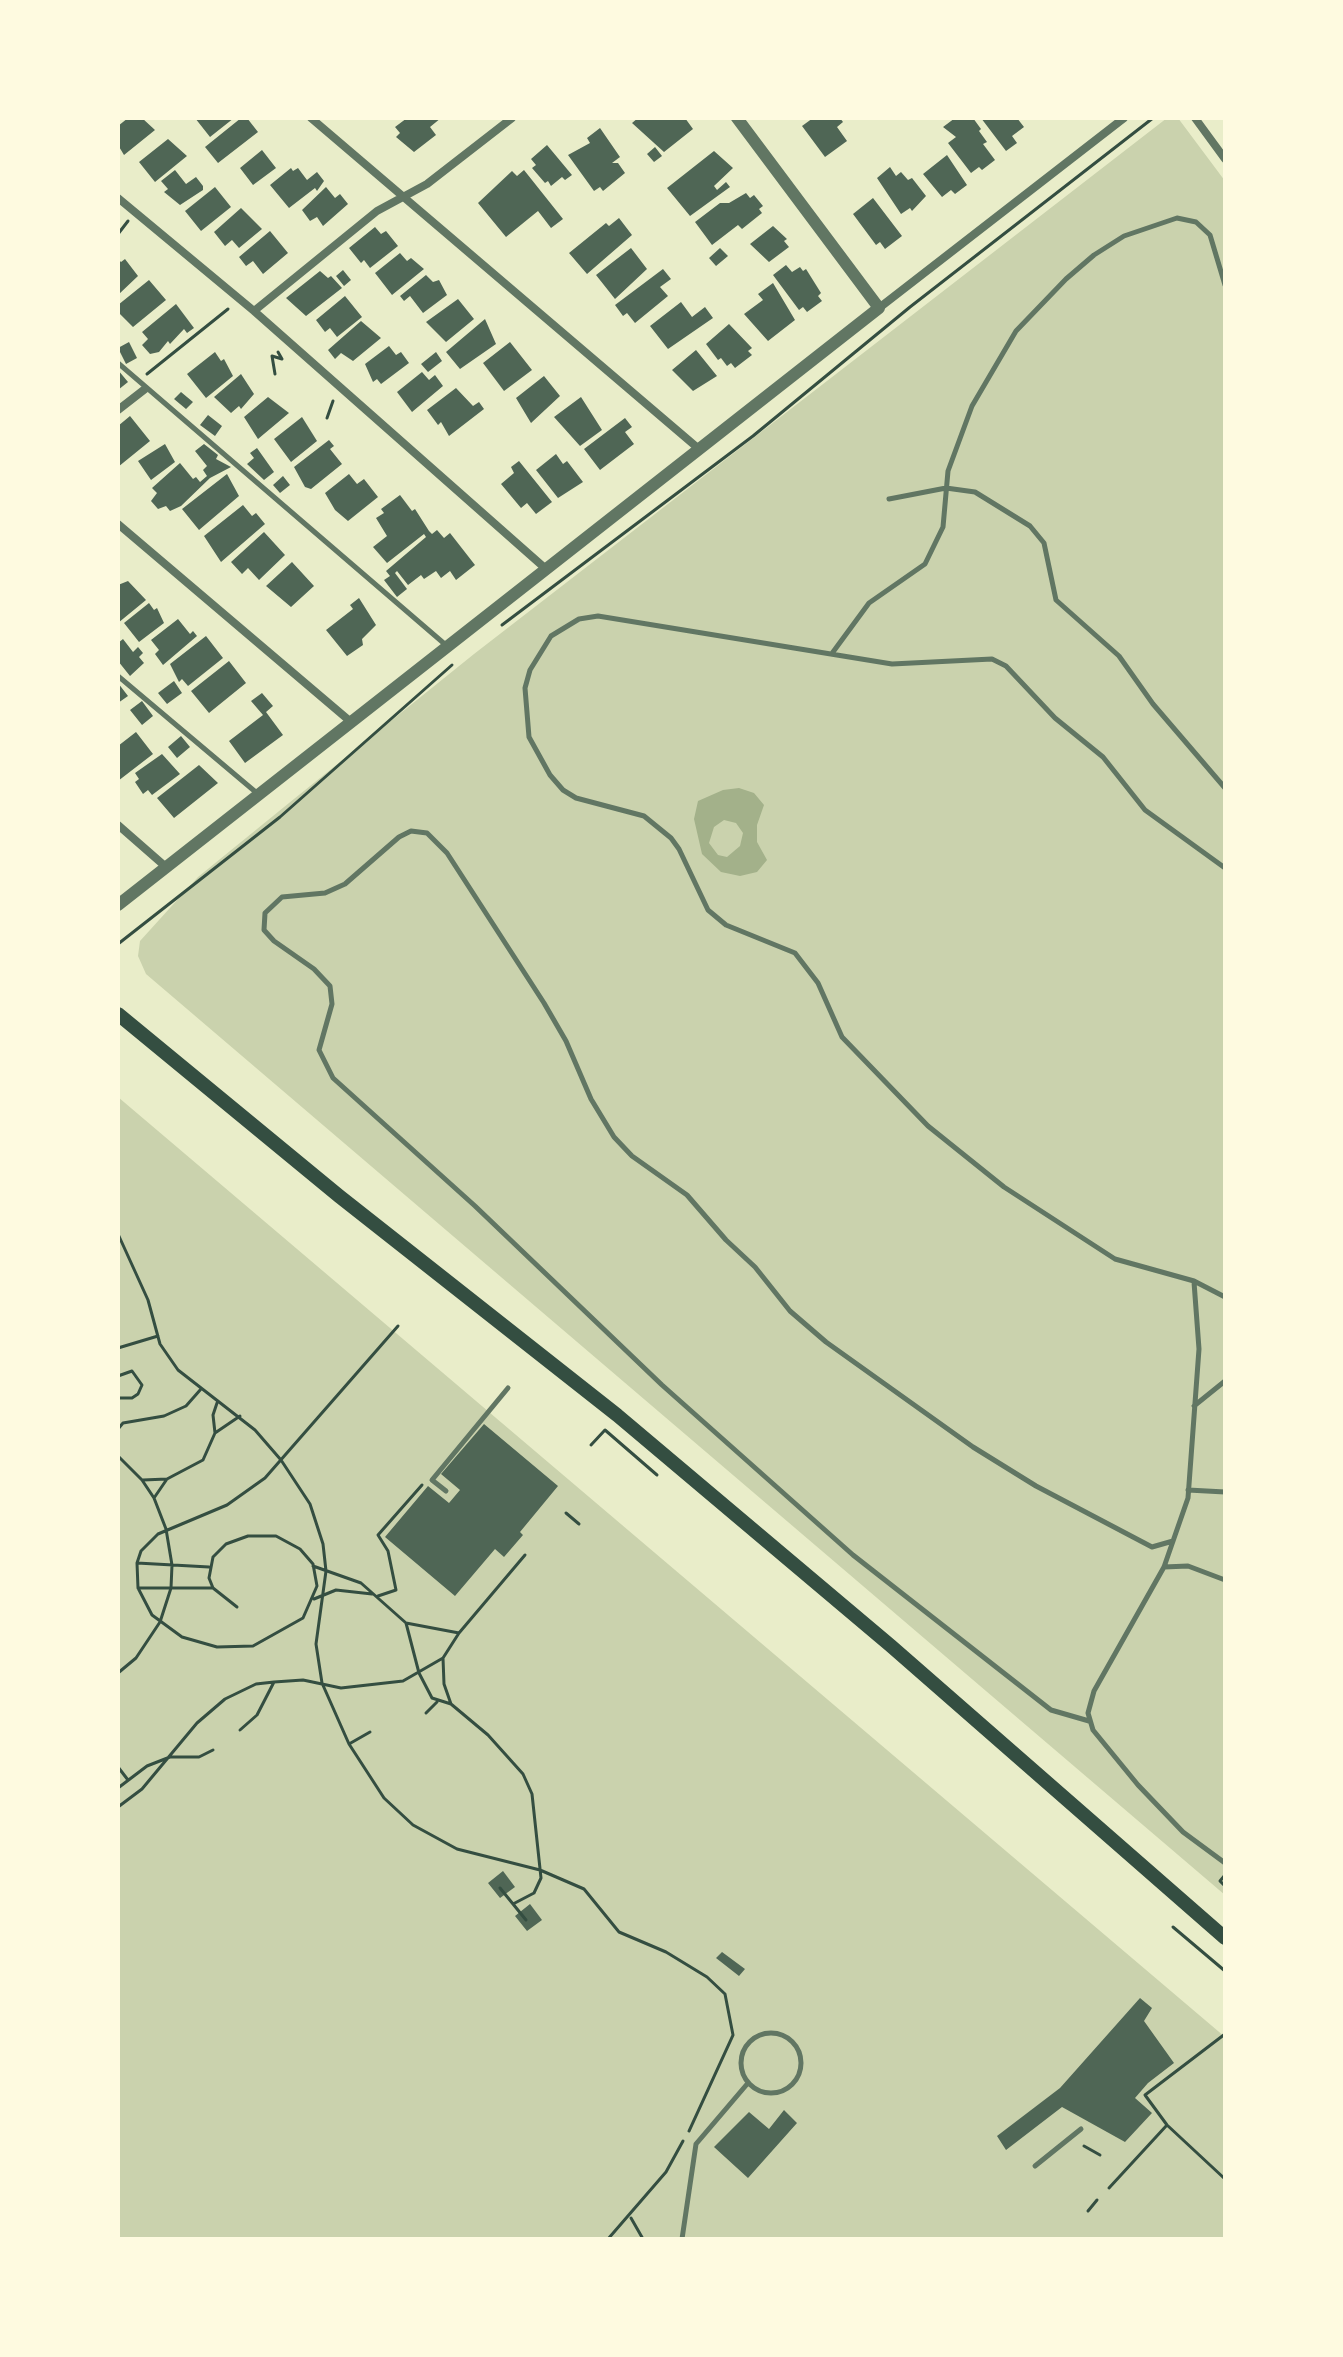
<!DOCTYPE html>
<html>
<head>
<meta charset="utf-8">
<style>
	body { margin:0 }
	#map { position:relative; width:1343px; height:2357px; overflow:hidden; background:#e9edc9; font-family:Literata,serif }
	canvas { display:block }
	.frame { position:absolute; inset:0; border:120px solid #fefae0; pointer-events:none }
</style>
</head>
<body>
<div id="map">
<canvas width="1343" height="2357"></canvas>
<div class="frame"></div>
</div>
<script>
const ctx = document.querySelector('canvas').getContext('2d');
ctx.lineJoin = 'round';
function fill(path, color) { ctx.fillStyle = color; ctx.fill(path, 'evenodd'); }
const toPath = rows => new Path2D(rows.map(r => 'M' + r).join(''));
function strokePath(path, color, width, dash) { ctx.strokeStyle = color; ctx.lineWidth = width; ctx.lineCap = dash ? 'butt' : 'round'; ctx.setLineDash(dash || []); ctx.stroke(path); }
fill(toPath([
	[1167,118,1178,118,1225,181,1225,1895,146,974,138,956,140,941,198,877,289,803,474,654],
	[118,1097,1225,2037,1225,2239,118,2239]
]), '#cad2ad');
fill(toPath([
	[739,788,754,793,764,805,757,825,757,842,767,860,757,872,740,876,721,872,702,854,694,819,698,801,723,790],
	[724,820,736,823,743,833,740,846,727,857,718,855,709,843,714,827]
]), '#a3b18a');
fill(toPath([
	[128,118,142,118,155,130,124,155,118,145,118,126],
	[195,118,234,118,210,137],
	[241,118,247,118,258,132,218,163,205,147],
	[407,118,441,118,430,127,436,135,414,152,396,137,400,133,395,127],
	[638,118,685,118,693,129,664,152,632,123],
	[813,118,840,118,843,122,837,127,847,141,825,157,802,126],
	[955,118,973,118,981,129,979,131,987,142,983,144,995,160,982,170,979,167,971,173,948,143,956,137,943,127],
	[981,118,1017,118,1024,127,1012,136,1017,143,1006,151],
	[600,128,620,157,612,163,618,163,625,173,603,191,600,187,594,191,568,155,590,143,587,138],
	[168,139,187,156,155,182,139,162],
	[547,145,572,175,565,180,562,177,551,186,548,181,545,183,532,168,536,165,531,159],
	[655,147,662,156,654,162,647,154],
	[262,150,276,168,253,185,240,168],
	[714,151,733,168,714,186,717,190,726,182,730,187,690,216,667,188],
	[947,155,967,185,955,194,951,190,942,197,923,174],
	[890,167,896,176,901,172,908,180,912,178,926,196,912,211,910,208,901,214,877,178],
	[291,168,293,171,298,168,307,180,317,172,324,181,317,191,315,188,289,208,270,185],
	[175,170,186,184,196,177,203,186,203,190,180,205,164,192,168,189,161,181],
	[524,170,563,219,551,228,538,211,506,237,478,203,512,171,517,176],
	[215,187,231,207,201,231,185,211],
	[326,187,335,198,340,194,348,204,323,226,317,217,310,221,302,210],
	[746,193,750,198,754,195,763,206,759,209,762,213,742,229,738,225,712,245,695,222,720,203,729,203],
	[873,198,902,236,885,249,880,242,876,245,853,214],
	[241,208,262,229,239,248,232,240,225,246,214,232],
	[619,218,632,235,587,274,569,253,606,223,609,226],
	[773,226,787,239,784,241,789,247,769,262,750,244],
	[375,227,381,234,386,231,398,246,370,268,364,260,361,263,349,248],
	[270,231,288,253,263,274,253,261,246,266,239,257],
	[631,248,647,269,615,299,596,275],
	[720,248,728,256,716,266,709,258],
	[400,253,407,261,411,258,424,269,392,295,375,273],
	[118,259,121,262,125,259,138,276,118,295],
	[786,265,792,272,800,267,803,271,806,269,821,293,818,296,822,301,807,312,803,307,799,310,773,275],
	[663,269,671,279,660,287,668,296,635,323,627,313,623,316,615,305],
	[343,270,351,280,344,286,336,276],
	[320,271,328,278,331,276,342,288,306,316,286,298],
	[426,275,433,282,439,280,447,295,423,313,410,296,404,301,400,296],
	[149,280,166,300,133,327,118,312,118,305],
	[773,283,795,320,768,341,744,314,763,300,758,294],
	[345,296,362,317,337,337,330,328,325,332,316,320],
	[458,299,474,319,446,342,426,322],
	[681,302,692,317,705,307,713,318,668,349,650,326],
	[176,304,194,328,187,333,184,329,170,344,168,341,159,352,150,354,142,345,148,339,142,332],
	[485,319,496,344,460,369,446,352],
	[361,321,381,338,353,361,341,353,335,359,328,350],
	[729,324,752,348,748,351,752,355,735,368,731,363,727,366,721,358,718,360,706,344],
	[129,342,137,358,126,364,118,348],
	[510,342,532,370,504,391,483,363],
	[389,346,396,355,401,352,409,363,381,384,377,379,373,382,365,364],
	[696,350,717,376,693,391,672,370],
	[215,352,221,361,224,359,233,376,206,398,187,374],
	[436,352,442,361,428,372,421,364],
	[118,370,128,382,118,390],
	[422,372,429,380,435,375,443,386,412,412,397,392],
	[241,374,254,394,241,409,239,406,231,413,214,397],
	[544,376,560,396,531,423,516,398],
	[456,388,473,406,479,402,484,409,449,436,441,422,438,425,427,410],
	[181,392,193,402,186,409,174,399],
	[268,397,289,413,258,439,244,417],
	[581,397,602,430,580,446,554,417],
	[208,415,222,426,215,436,200,425],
	[130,416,150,441,118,467,118,426],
	[302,417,317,441,291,462,274,439],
	[625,418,632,427,625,432,634,444,600,470,584,449],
	[329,440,334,446,330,449,342,464,311,489,305,487,294,467],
	[165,444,175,462,151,480,138,461],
	[204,444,218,455,216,459,231,467,210,478,181,506,170,511,166,506,158,509,151,501,157,493,152,488,180,463,193,479,196,477,200,482,207,476,203,470,207,466,195,451],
	[257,448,274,472,264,480,247,464,254,458,250,453],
	[556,454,563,464,567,461,583,482,558,498,536,470],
	[519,461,552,502,536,514,527,503,521,508,501,484,514,473,511,467],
	[227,474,239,496,199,530,182,509],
	[349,474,357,484,364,479,378,497,348,521,335,510,325,493],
	[283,476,290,485,280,493,273,485],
	[400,495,412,511,415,509,429,531,432,534,437,530,444,538,450,533,475,565,456,580,450,571,441,578,436,571,424,579,421,575,408,585,397,571,395,573,407,589,397,597,384,580,390,576,386,571,426,537,424,534,387,563,373,547,387,536,376,518,384,513,381,509],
	[243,505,252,516,256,513,265,524,221,562,204,536],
	[264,532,285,555,259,580,248,568,242,574,231,562],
	[292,562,314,586,291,607,266,586],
	[128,581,146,600,118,623,118,585],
	[359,598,376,625,362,639,363,645,347,656,326,630,353,609,350,605],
	[149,603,154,610,157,608,164,623,139,642,124,623],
	[178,619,190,634,193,631,197,636,163,665,155,654,159,650,151,640],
	[206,636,223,658,188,686,182,679,179,682,170,664],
	[123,639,133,652,138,647,143,653,139,657,144,663,130,676,118,661,118,643],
	[229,661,246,683,209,713,191,691],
	[174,681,182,693,167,704,158,693],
	[118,683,128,696,118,703],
	[262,693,273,706,266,712,283,735,245,763,229,741,263,715,251,701],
	[142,701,153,716,142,725,130,710],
	[136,732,153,754,118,781,118,746],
	[181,736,190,747,177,758,168,747],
	[162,754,180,774,152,795,148,790,143,794,135,782,139,779,135,773],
	[199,765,218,783,174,818,157,798],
	[484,1424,558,1486,520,1532,523,1535,504,1557,495,1549,455,1596,385,1537,428,1486,449,1503,460,1490,441,1474],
	[503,1871,515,1887,500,1898,488,1883],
	[530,1904,542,1920,527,1931,515,1916],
	[722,1952,745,1969,739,1976,716,1958],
	[1140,1998,1152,2008,1144,2021,1174,2063,1148,2083,1135,2098,1152,2113,1125,2142,1062,2107,1006,2150,997,2136,1060,2088],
	[784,2110,797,2123,748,2178,714,2147,749,2112,769,2129]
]), '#4f6655');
strokePath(toPath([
	[118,234,128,221],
	[147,374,228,309],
	[275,374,272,356,282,359,278,352],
	[327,418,333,401],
	[502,625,753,436,910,307,1153,118],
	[118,944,280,817,452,665],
	[118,1234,148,1300,160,1344,178,1370,255,1430,281,1460,310,1504,323,1544,326,1571,316,1644,322,1683,349,1744,384,1798,413,1825,457,1849,540,1870,584,1889,619,1932,666,1952,707,1977,725,1994,733,2035,689,2131],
	[118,1348,158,1336],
	[118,1376,132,1371,142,1385,138,1394,132,1398,118,1398],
	[118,1429,123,1423,164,1416,186,1406,201,1389],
	[215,1433,213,1415,217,1403],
	[591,1445,605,1430,657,1475],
	[118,1456,142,1480,154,1498,166,1529,172,1565,171,1588,160,1622,136,1658,118,1673],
	[143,1480,167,1479],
	[154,1498,167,1479,203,1460,215,1433,240,1416],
	[566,1513,579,1524],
	[137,1563,209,1567],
	[313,1566,361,1583,406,1623,459,1633,525,1555],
	[138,1588,213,1588],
	[378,1596,396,1590,388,1551,378,1535,422,1485],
	[314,1599,336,1590,372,1594],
	[237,1607,213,1588,209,1578,213,1557,226,1544,248,1536,276,1536,300,1549,313,1564,317,1586,303,1618,253,1646,217,1647,182,1637,152,1615,138,1588,137,1563,141,1551,158,1534,227,1505,265,1478,398,1326],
	[406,1623,419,1673,432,1698,451,1704],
	[443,1658,444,1684,451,1704,488,1735,523,1774,532,1794,541,1878,534,1893,513,1904],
	[426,1713,437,1702],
	[240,1730,257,1715,274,1682],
	[349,1744,370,1732],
	[118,1767,128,1780],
	[118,1788,147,1766,170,1757,199,1757,213,1750],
	[118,1807,142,1789,197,1723,225,1699,256,1684,274,1682,303,1680,341,1688,403,1681,443,1658,459,1633],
	[1225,1875,1220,1881,1225,1886],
	[500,1888,526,1920],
	[1173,1927,1225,1971],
	[1225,2034,1145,2095,1167,2125,1225,2179],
	[1084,2146,1100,2155],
	[1109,2188,1167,2125],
	[1088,2211,1097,2200],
	[631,2218,643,2239],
	[608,2239,666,2172,683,2141]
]), '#344e41', 3);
strokePath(toPath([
	[118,363,447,646],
	[889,499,946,488,975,492,1030,526,1044,543,1056,600,1119,656,1153,704,1225,788],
	[833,652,869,603,925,564,943,527,948,471,972,406,1016,331,1066,279,1094,255,1124,236,1177,218,1196,222,1210,235,1225,285],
	[118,676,258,794],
	[1225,868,1145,810,1103,757,1055,718,1006,666,992,659,892,664,598,616,579,619,551,636,530,670,525,688,529,737,550,775,563,790,576,798,644,816,671,838,679,849,708,910,726,925,795,953,818,983,842,1037,928,1126,1004,1187,1115,1259,1194,1281,1225,1297],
	[1194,1282,1199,1349,1188,1498,1164,1567,1094,1691,1088,1713,1093,1730,1138,1785,1183,1832,1225,1863],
	[1194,1406,1225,1381],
	[1188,1490,1225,1492],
	[446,1491,432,1480,508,1388],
	[1164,1567,1188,1566,1225,1580],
	[1089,1721,1051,1710,853,1555,662,1385,475,1206,333,1078,319,1050,332,1004,330,986,314,969,274,941,264,930,265,913,282,897,325,893,345,884,399,837,411,831,427,833,447,853,544,1003,566,1041,591,1099,614,1137,632,1156,687,1195,726,1240,755,1267,790,1311,826,1342,973,1447,1036,1486,1152,1547,1173,1541],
	'741 2063a30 30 0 1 1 60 0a30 30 0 1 1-60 0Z',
	[1035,2166,1081,2129],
	[682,2239,696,2144,748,2083]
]), '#617663', 5);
strokePath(toPath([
	[311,118,699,449],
	[1195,118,1225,159],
	[118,198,254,311,546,569],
	[879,308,1124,118],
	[254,311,377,211,427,184,512,118],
	[118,410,145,389],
	[118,524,351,722],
	[118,825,166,867]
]), '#617663', 8);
strokePath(toPath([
	[118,905,879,308,737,118]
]), '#617663', 12);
strokePath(toPath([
	[118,1014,339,1196,617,1415,891,1646,1225,1938]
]), '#344e41', 14);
</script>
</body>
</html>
